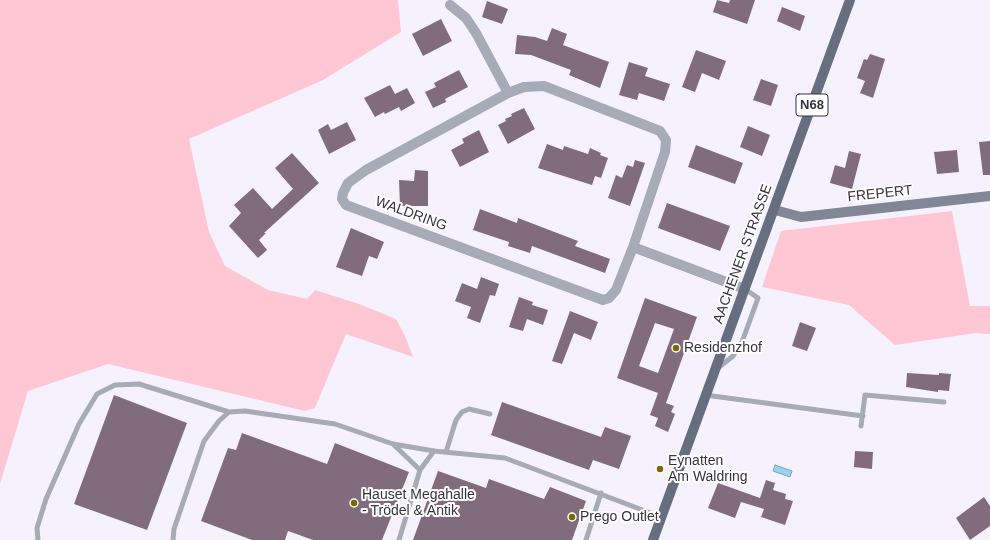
<!DOCTYPE html>
<html>
<head>
<meta charset="utf-8">
<style>
	body { margin:0 }
	canvas { display:block; background:#f6f2fd }
</style>
</head>
<body>
<canvas width="990" height="540"></canvas>
<script>
const ctx = document.querySelector('canvas').getContext('2d');
ctx.lineJoin = 'round';
function fill(path, color) { ctx.fillStyle = color; ctx.fill(path, 'evenodd'); }
const toPath = rows => new Path2D(rows.map(r => 'M' + r).join(''));
function strokePath(path, color, width, dash) { ctx.strokeStyle = color; ctx.lineWidth = width; ctx.lineCap = dash ? 'butt' : 'round'; ctx.setLineDash(dash || []); ctx.stroke(path); }
function label(font, color, halo, rows, align = 'center') {
  ctx.font = font + ' Arial,sans-serif'; ctx.lineWidth = 4; ctx.setLineDash([]); ctx.textBaseline = 'middle'; ctx.strokeStyle = halo; ctx.fillStyle = color; for (const [text, x, y, turn = 0] of rows) {
    ctx.save(); ctx.translate(x, y); ctx.rotate((+turn || 0) * Math.PI / 180); ctx.textAlign = isNaN(turn) ? turn : align; if (halo) ctx.strokeText(text, 0, 0); ctx.fillText(text, 0, 0); ctx.restore();
  }
}
fill(toPath([
	[0,0,398,0,401,32,323,80,189,139,209,232,225,266,268,290,307,299,315,290,359,304,396,319,405,336,413,357,346,334,315,408,305,411,108,364,28,391,0,484],
	[952,211,970,306,990,306,990,334,976,333,895,345,849,305,762,287,781,231]
]), '#fec7d3');
const water = toPath([
	[775,465,792,471,790,477,773,471,775,465]
]);
fill(water, '#9ad2f6');
strokePath(water, '#7ca2be', 1);
fill(toPath([
	[717,0,729,3,730,0,755,0,747,24,713,12],
	[487,1,508,9,502,24,482,17],
	[782,7,805,16,800,31,777,21],
	[441,19,452,41,423,56,412,34],
	[552,28,567,34,563,45,609,62,600,88,569,75,571,70,531,55,515,54,517,35,535,37,547,41],
	[696,50,726,61,719,80,702,73,695,92,682,87],
	[870,54,885,59,873,98,860,93,865,81,857,78,864,59,867,60],
	[629,62,648,68,645,76,670,84,664,101,639,93,637,100,619,95],
	[459,70,468,87,445,99,446,102,433,108,425,92,436,87,434,83],
	[761,79,778,85,771,106,753,100],
	[390,85,395,94,407,88,415,103,401,111,399,107,385,114,384,112,375,117,364,98],
	[524,108,535,129,508,144,498,125,506,121,505,119,512,116,511,114],
	[347,122,356,140,329,154,318,130,328,124,331,130],
	[748,126,770,135,762,156,740,147],
	[479,130,489,152,460,167,451,150,464,143,462,139],
	[990,141,990,175,983,175,979,142],
	[547,144,563,150,564,146,588,154,590,148,601,153,600,155,608,158,601,178,595,176,592,185,538,168],
	[696,145,743,163,735,184,688,167],
	[957,150,959,172,937,174,934,152],
	[849,151,861,154,852,189,830,183,835,165,845,168],
	[292,153,319,183,264,233,266,233,259,240,267,250,258,258,229,226,241,213,234,205,253,188,272,209,293,189,275,168],
	[635,160,645,163,630,206,608,198,616,175,622,178,627,165,633,167],
	[415,170,428,171,428,206,400,206,399,180,414,181],
	[667,203,730,226,720,251,658,228],
	[480,209,517,223,518,218,578,241,575,246,610,259,605,273,532,246,530,253,508,246,509,242,473,230],
	[351,228,384,242,377,259,369,256,362,276,336,267],
	[481,277,499,284,495,296,490,295,480,323,467,318,471,307,455,301,462,283,477,289],
	[519,297,533,302,532,305,548,310,543,325,527,319,523,331,509,327],
	[645,298,697,317,666,403,674,406,671,412,675,414,668,432,655,426,658,418,650,415,658,393,617,378],
	[655,323,674,329,658,373,639,366],
	[570,311,598,322,591,340,574,333,562,364,552,361],
	[800,322,816,328,807,351,792,346],
	[907,373,939,375,939,373,951,374,949,391,938,390,938,392,906,387],
	[114,395,187,423,147,530,74,504],
	[502,402,601,437,605,427,631,436,619,469,593,460,589,470,491,435],
	[242,433,327,464,335,443,409,472,382,540,313,540,288,531,285,540,252,540,201,521,228,448,236,450],
	[855,451,873,452,872,469,854,467],
	[438,471,486,488,489,479,544,499,550,487,586,501,572,540,413,540],
	[766,480,775,483,773,490,786,494,785,499,793,501,785,525,761,517,764,509,741,502,735,518,708,508,718,483,760,498],
	[984,497,990,506,990,526,970,540,956,518]
]), '#806c7d');
strokePath(toPath([
	[718,368,733,356,742,342,758,298,745,289],
	[705,395,863,416],
	[861,426,865,395,944,402],
	[393,444,420,470],
	[446,452,456,420,462,412,469,409,490,414],
	[38,540,37,528,46,499,79,424,97,394,115,385,139,384,229,412],
	[173,540,174,529,204,441,219,421,229,412,245,411,335,424,393,444,434,451,505,458,661,517],
	[399,540,420,470,434,451],
	[586,540,601,493]
]), '#a6abb5', 5);
strokePath(toPath([
	[450,5,466,18,476,33,508,93],
	[544,86,660,131,666,140,665,152,633,247,616,290,609,298,603,300,346,205,342,199,343,193,348,183,366,170,508,93,524,87,544,86],
	[633,247,745,289]
]), '#a6abb5', 10);
strokePath(toPath([
	[775,210,801,217,990,196]
]), '#818796', 10);
strokePath(toPath([
	[653,540,850,0]
]), '#666e80', 10);
for (const [x, y, r, color] of [
	[676,348,4,"#796a01"],
	[660,469,4,"#796a01"],
	[354,503,4,"#796a01"],
	[572,517,4,"#796a01"]
]) { const dot = new Path2D(); dot.arc(x, y, r, 0, 2 * Math.PI); ctx.fillStyle = color; ctx.fill(dot); strokePath(dot, '#fff', 1.5); }
for (const [x, y, w] of [
	[812,105,32]
]) { const box = new Path2D(); box.roundRect(x - w / 2, y - 11, w, 22, 3); ctx.fillStyle = '#fff'; ctx.fill(box); strokePath(box, '#36333d', 1); }
label('bold 13px', '#36333d', null, [
	["N68",812,105]
]);
label('14px', '#36333d', '#fff', [
	["FREPERT",880,194,-6],
	["WALDRING",411,214,20],
	["AACHENER STRASSE",743,254,-70]
]);
label('14px', '#36333d', '#fff', [
	["Residenzhof",684,348],
	["Eynatten",668,461],
	["Am Waldring",668,477],
	["Hauset Megahalle",362,495],
	["- Trödel & Antik",362,511],
	["Prego Outlet",580,517]
], 'left');
</script>
</body>
</html>
